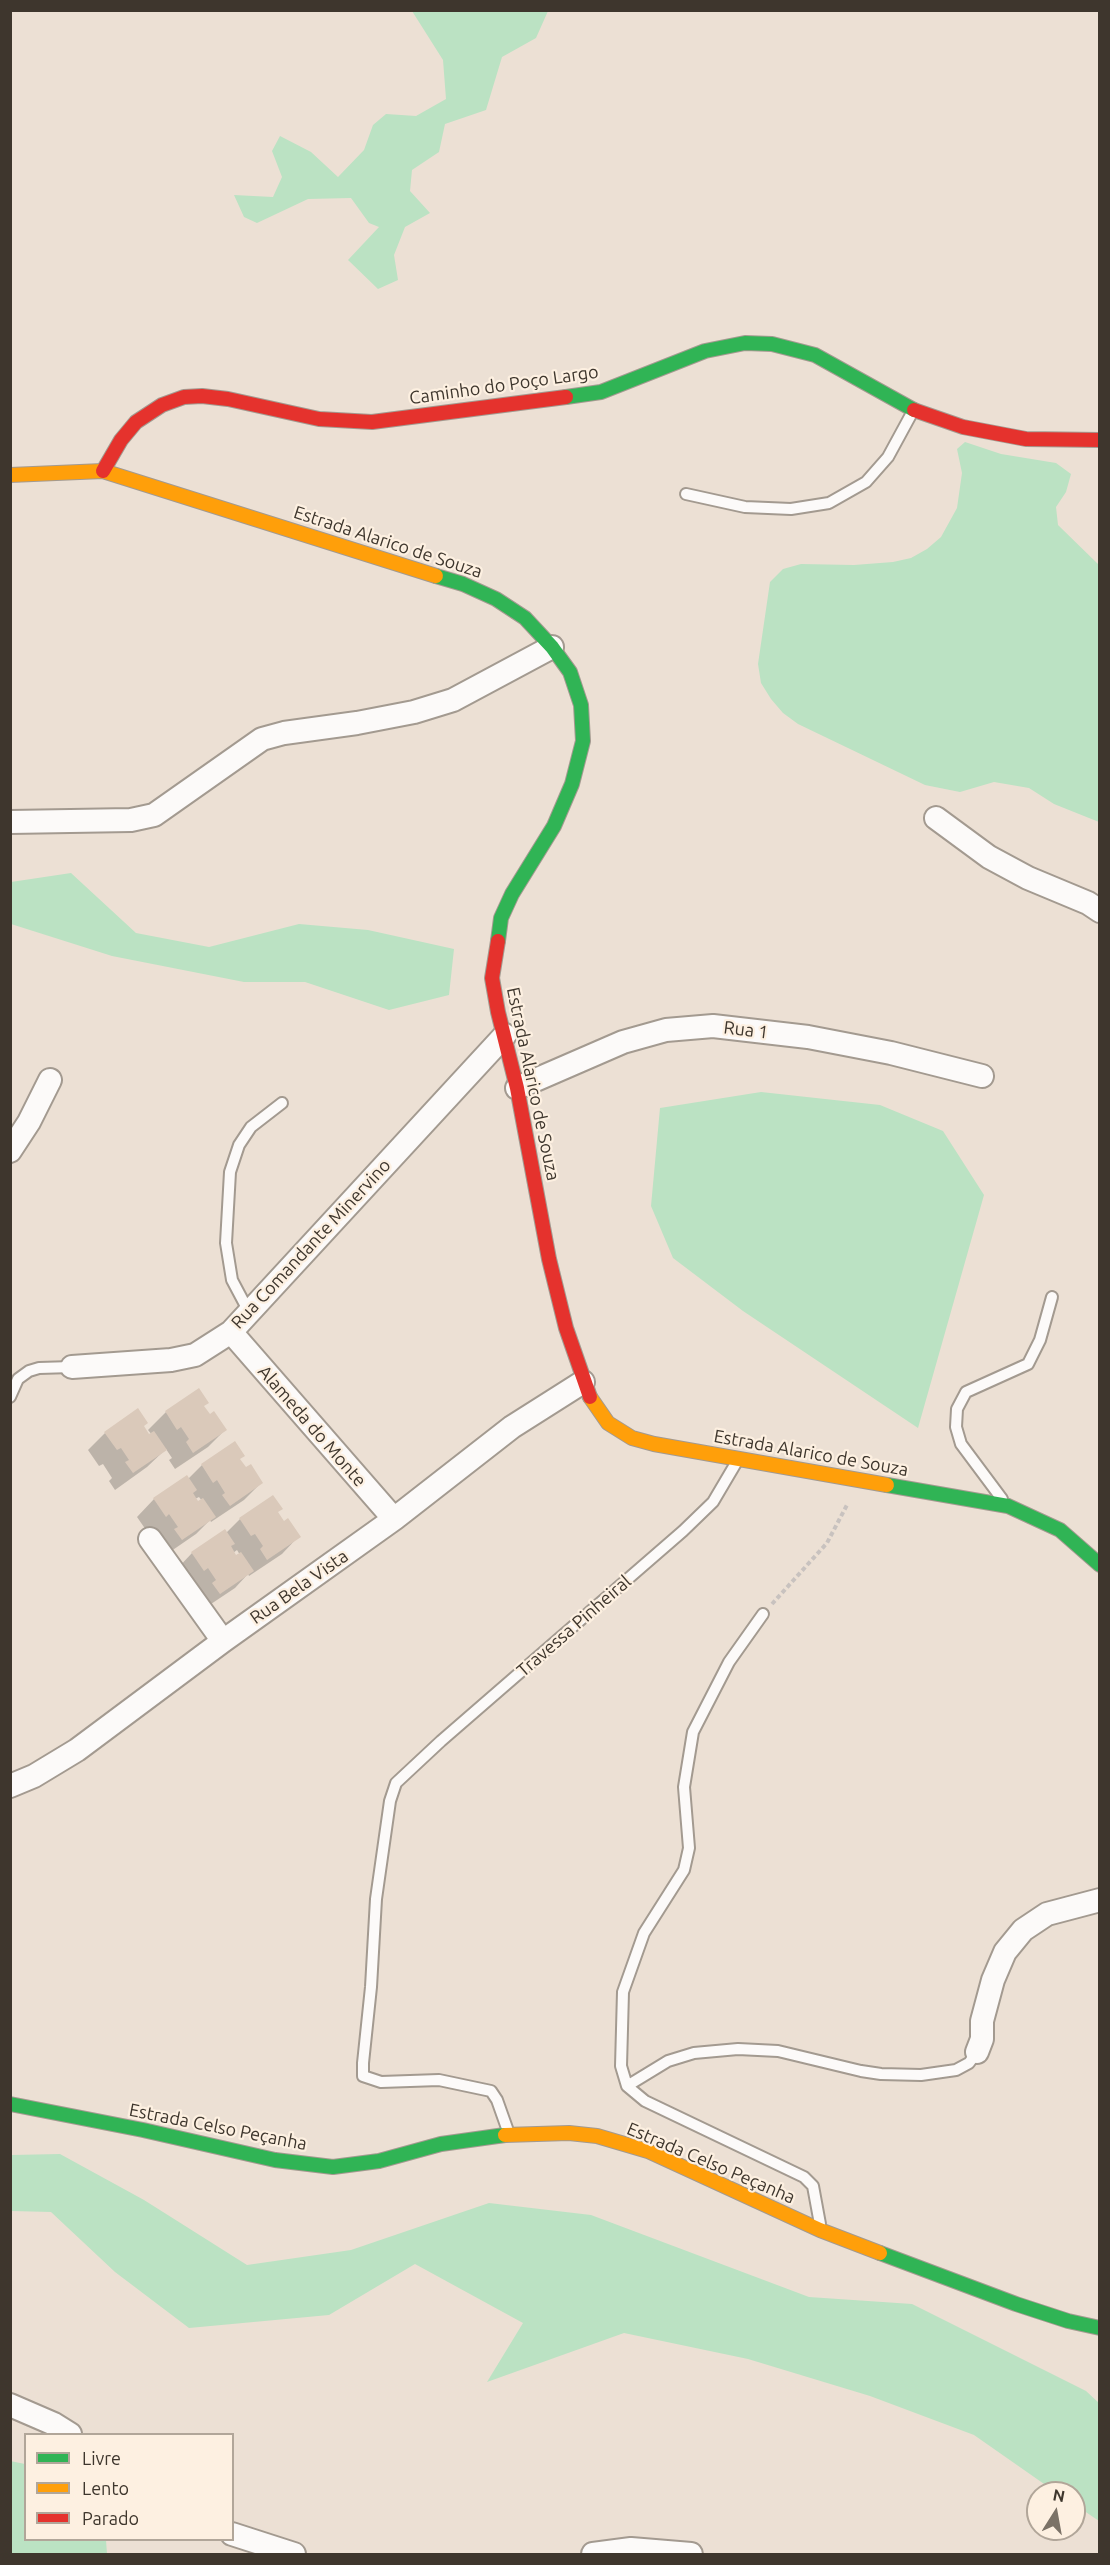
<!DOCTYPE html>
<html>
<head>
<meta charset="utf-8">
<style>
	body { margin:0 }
	#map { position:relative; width:1110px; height:2565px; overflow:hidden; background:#ece0d4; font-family:Ubuntu,sans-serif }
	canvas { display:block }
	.frame { position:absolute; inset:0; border:12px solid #3e362d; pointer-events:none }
	.legend { position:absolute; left:24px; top:2433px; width:210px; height:108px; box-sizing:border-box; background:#fdf0e1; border:2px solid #b1a699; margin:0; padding:8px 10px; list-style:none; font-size:18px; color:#3e362d }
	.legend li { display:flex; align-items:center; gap:12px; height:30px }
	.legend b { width:30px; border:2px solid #b1a699 }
	.north { position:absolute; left:1026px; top:2481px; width:60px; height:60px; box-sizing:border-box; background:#fdf0e1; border:2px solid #b1a699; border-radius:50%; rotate:11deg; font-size:16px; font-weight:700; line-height:24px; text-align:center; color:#3e362d }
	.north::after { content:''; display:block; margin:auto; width:21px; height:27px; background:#7b7267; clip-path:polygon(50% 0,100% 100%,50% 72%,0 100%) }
</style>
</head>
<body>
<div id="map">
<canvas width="1110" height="2565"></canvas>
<div class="frame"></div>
<ul class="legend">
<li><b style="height:8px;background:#30b455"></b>Livre</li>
<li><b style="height:8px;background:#ff9f0a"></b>Lento</li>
<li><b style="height:8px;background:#e5322d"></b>Parado</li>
</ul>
<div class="north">N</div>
</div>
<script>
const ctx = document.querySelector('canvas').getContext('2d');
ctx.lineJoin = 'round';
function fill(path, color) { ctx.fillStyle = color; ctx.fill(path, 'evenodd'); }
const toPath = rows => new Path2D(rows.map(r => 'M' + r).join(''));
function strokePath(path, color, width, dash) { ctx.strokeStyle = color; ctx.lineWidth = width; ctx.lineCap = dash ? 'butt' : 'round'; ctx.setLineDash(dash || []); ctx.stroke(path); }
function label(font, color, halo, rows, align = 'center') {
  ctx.font = font + ' Ubuntu,sans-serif'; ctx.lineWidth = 4.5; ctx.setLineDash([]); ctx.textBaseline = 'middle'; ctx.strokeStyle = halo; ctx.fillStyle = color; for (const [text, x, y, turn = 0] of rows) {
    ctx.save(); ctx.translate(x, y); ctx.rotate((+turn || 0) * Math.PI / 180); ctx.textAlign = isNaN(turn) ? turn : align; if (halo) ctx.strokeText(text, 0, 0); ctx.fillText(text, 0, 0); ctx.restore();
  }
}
fill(toPath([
	[412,11,548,11,536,38,502,57,486,110,445,124,439,152,412,170,410,191,430,213,405,227,394,255,398,280,378,289,348,260,379,227,369,223,351,198,308,199,257,223,244,217,234,195,273,197,282,177,272,151,280,136,311,152,338,177,364,150,373,125,386,114,416,116,446,99,443,60],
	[965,442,1001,454,1056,463,1071,474,1066,492,1056,507,1058,525,1099,565,1099,822,1054,804,1029,788,994,782,960,792,925,785,798,724,783,713,771,699,761,683,758,664,770,582,783,569,801,564,854,565,893,562,911,558,927,549,941,537,957,508,962,473,957,449],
	[71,873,136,933,209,947,299,924,368,930,454,949,449,995,389,1010,305,982,244,982,112,956,11,924,11,882],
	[761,1092,880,1105,943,1131,984,1195,918,1428,743,1311,673,1258,651,1206,660,1108],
	[60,2154,144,2200,247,2265,351,2250,489,2203,591,2215,809,2297,912,2304,1086,2391,1099,2403,1099,2521,1074,2504,1074,2493,1057,2493,974,2435,870,2396,748,2359,624,2333,487,2382,523,2323,415,2264,329,2315,189,2328,115,2272,51,2212,11,2211,11,2155],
	[10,2461,25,2464,26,2540,106,2540,107,2554,11,2554]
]), '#bbe2c3');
fill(toPath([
	[198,1390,203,1406,209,1416,225,1430,208,1447,175,1469,169,1460,172,1458,166,1449,147,1467,115,1490,109,1481,112,1478,103,1464,99,1466,88,1450,105,1433,149,1437,152,1435,148,1430,166,1412],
	[234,1443,239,1459,245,1469,261,1483,244,1500,211,1522,210,1520,196,1534,164,1556,137,1517,154,1499,187,1477,188,1479,202,1465],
	[199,1497,202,1501,198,1503,195,1499],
	[272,1497,277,1513,283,1523,299,1536,282,1554,249,1576,248,1574,235,1588,202,1610,175,1571,192,1553,226,1533,240,1519],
	[237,1550,240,1555,236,1557,233,1553]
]), '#0003');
fill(toPath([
	[199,1388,209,1403,204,1406,210,1414,214,1411,227,1430,193,1453,186,1442,189,1439,181,1427,177,1430,165,1411],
	[138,1408,148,1423,144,1426,149,1434,154,1431,167,1450,133,1473,125,1462,129,1460,121,1448,117,1450,104,1432],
	[235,1441,245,1456,240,1459,246,1467,251,1464,263,1483,230,1506,222,1495,225,1493,217,1480,213,1483,201,1464],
	[187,1475,197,1490,193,1493,198,1501,203,1498,216,1517,182,1540,174,1529,178,1527,169,1514,166,1517,153,1498],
	[273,1495,283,1509,278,1512,284,1521,288,1518,301,1537,267,1560,260,1549,263,1546,255,1534,251,1536,239,1518],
	[225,1529,235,1544,231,1546,236,1555,241,1552,254,1571,220,1594,212,1583,216,1580,208,1568,204,1571,191,1552]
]), '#dac9ba');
const lane = toPath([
	[686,494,745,507,791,509,829,503,866,482,888,457,913,411],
	[249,1312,232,1280,226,1243,230,1172,239,1145,251,1127,282,1103],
	[10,1397,18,1379,29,1371,39,1368,72,1367],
	[1002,1499,961,1444,956,1427,957,1409,966,1392,1028,1364,1040,1340,1052,1297],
	[763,1614,729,1662,693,1732,684,1787,689,1848,684,1870,644,1933,623,1992,621,2066,627,2086,645,2101,804,2177,813,2186,820,2224],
	[627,2086,668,2061,694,2053,738,2049,778,2051,861,2071,881,2074,921,2075,956,2070,969,2063,977,2052],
	[508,2131,497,2100,491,2091,439,2080,381,2082,363,2076,363,2063,371,1987,376,1899,390,1801,396,1783,441,1741,683,1531,713,1502,736,1463]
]);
const street = toPath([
	[936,818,989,857,1028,878,1088,903,1100,911],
	[10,822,131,820,154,815,262,739,284,733,357,723,414,712,453,700,552,647],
	[517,1088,623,1042,666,1030,713,1026,808,1037,891,1053,982,1076],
	[10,1151,29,1122,50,1080],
	[231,1332,394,1519],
	[72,1367,171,1360,195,1355,231,1332,505,1035],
	[150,1539,223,1641],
	[10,1786,34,1776,77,1750,223,1641,394,1519,512,1427,583,1382],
	[977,2052,982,2039,982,2021,993,1980,1005,1952,1023,1930,1047,1914,1100,1900],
	[10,2405,54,2424,70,2434],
	[232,2534,294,2554],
	[593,2554,631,2549,691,2554]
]);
const fast = toPath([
	[566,397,601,392,705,351,745,343,772,344,815,355,914,410],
	[436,576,463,584,496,599,525,618,552,647,570,672,581,705,583,741,572,784,554,826,512,894,501,918,498,941],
	[887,1485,1008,1506,1060,1530,1100,1565],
	[10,2104,143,2130,275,2160,333,2167,379,2161,441,2144,505,2135],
	[880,2253,1016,2304,1068,2321,1100,2328]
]);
const slow = toPath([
	[10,475,103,471,436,576],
	[590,1397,608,1423,632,1438,654,1444,887,1485],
	[505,2135,569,2133,597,2136,648,2151,820,2230,880,2253]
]);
const jam = toPath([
	[914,410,963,427,1026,439,1100,440],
	[103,471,121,440,136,422,162,405,184,397,202,396,228,399,319,419,372,422,566,397],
	[498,941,492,978,498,1012,517,1088,549,1259,566,1328,590,1397]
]);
strokePath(lane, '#a39a90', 14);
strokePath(street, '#a39a90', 26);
strokePath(fast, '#a39a90', 16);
strokePath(slow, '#a39a90', 16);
strokePath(jam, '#a39a90', 16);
strokePath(toPath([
	[772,1604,827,1543,848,1503]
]), '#c8c2bf', 4, [4.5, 3]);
strokePath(lane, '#fcfaf9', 10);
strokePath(street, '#fcfaf9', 22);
strokePath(fast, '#30b455', 14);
strokePath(slow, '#ff9f0a', 14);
strokePath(jam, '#e5322d', 14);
label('18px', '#3e362d', '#fdf0e1', [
	["Caminho do Poço Largo",504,385,-8],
	["Estrada Alarico de Souza",388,542,18],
	["Rua 1",746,1030,7],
	["Estrada Alarico de Souza",533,1084,78],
	["Rua Comandante Minervino",311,1244,-47],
	["Alameda do Monte",312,1426,49],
	["Estrada Alarico de Souza",811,1453,10],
	["Rua Bela Vista",299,1587,-35],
	["Travessa Pinheiral",574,1626,-41],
	["Estrada Celso Peçanha",218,2127,11],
	["Estrada Celso Peçanha",711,2163,23]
]);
</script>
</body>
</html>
